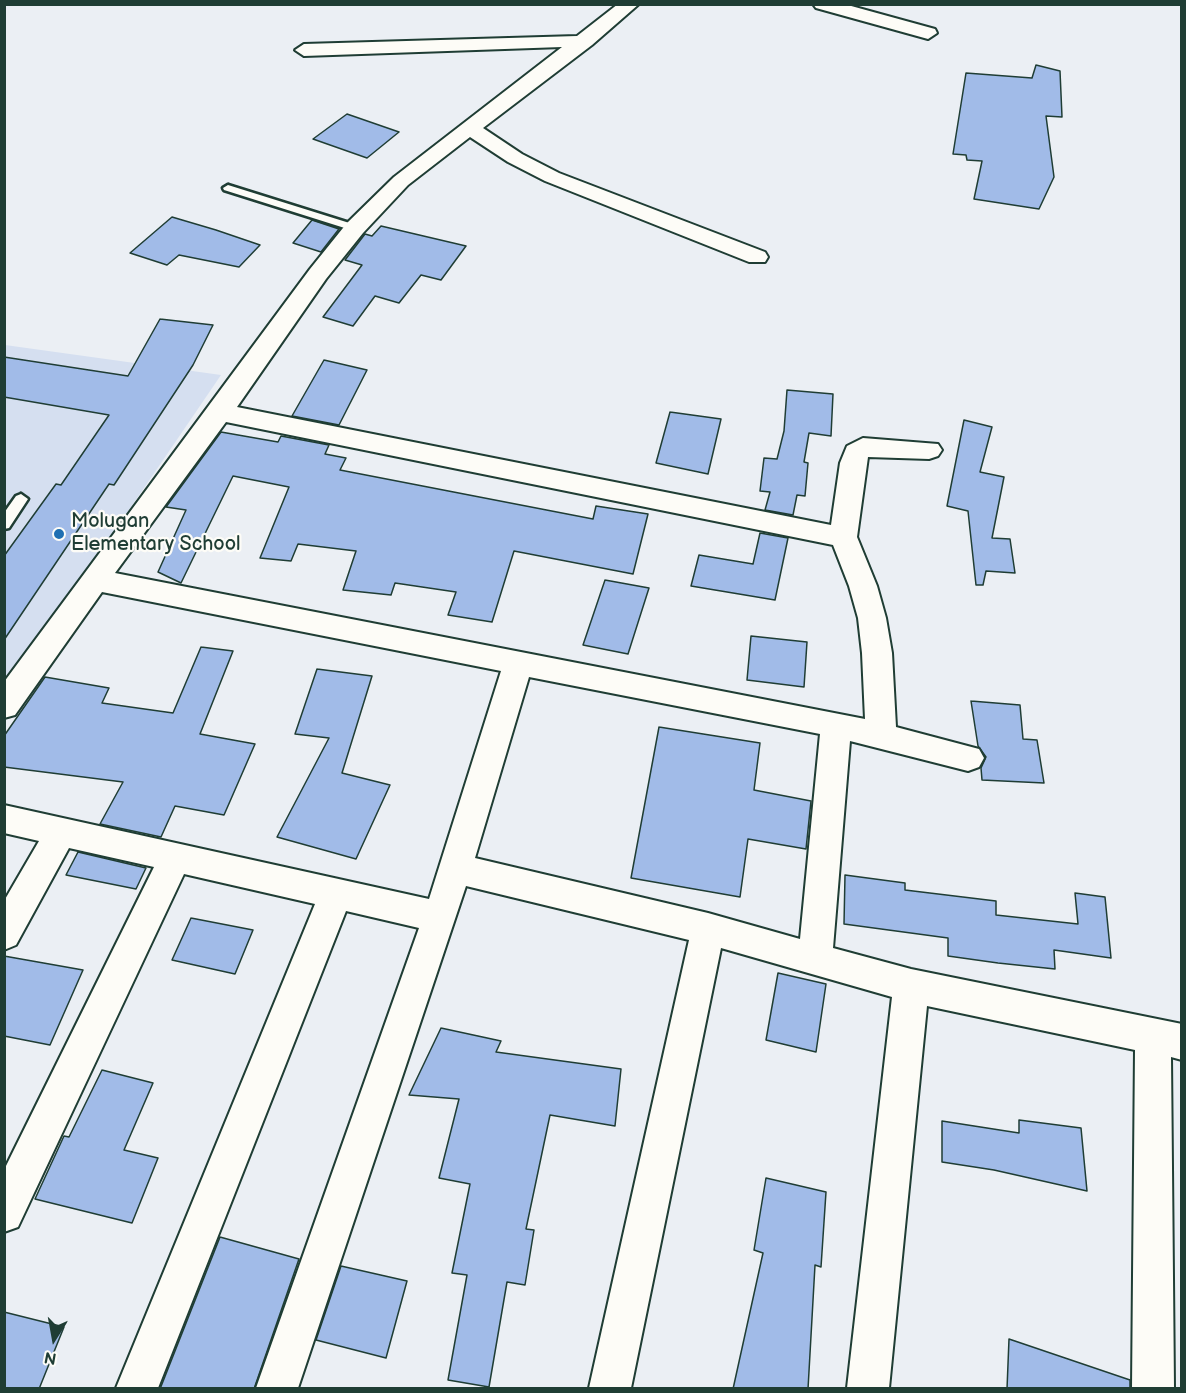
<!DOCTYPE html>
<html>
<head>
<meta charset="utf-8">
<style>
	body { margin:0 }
	#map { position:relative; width:1186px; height:1393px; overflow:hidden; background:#ebeff4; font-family:"Balsamiq Sans",sans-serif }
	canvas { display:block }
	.frame { position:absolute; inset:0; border:6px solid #1f3d34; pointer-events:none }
	.north { position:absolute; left:24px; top:1309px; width:60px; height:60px; -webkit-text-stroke:4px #fdfcf7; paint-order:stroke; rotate:191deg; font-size:16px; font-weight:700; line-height:24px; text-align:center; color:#1f3d34 }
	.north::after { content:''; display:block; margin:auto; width:21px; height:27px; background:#1f3d34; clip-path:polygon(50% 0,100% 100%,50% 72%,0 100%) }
</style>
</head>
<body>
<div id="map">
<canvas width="1186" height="1393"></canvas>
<div class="frame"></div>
<div class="north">N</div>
</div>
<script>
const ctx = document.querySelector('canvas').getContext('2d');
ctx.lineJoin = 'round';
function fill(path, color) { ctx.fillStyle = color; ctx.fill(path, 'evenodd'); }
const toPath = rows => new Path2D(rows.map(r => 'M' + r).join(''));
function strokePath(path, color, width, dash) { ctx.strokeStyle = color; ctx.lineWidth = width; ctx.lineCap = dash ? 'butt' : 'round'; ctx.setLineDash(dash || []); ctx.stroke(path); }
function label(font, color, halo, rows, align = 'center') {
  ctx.font = font + ' "Balsamiq Sans",sans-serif'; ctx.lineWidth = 4.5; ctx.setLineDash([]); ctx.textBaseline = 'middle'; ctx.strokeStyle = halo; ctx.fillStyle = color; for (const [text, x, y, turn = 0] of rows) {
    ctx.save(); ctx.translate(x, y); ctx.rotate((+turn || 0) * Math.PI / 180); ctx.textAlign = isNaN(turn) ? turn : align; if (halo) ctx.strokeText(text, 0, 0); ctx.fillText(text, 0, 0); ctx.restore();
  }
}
fill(toPath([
	[5,345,221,375,5,692]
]), '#d5dff0');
const building = toPath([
	[1036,65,1060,71,1062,117,1046,116,1054,177,1039,209,974,199,982,161,967,160,966,155,953,154,966,73,1032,78,1036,65],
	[347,114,399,132,367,158,313,139,347,114],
	[172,217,216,230,260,245,239,267,179,255,167,265,130,253,172,217],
	[312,220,339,229,321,252,293,243,312,220],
	[381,226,466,246,441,280,421,275,399,303,375,296,353,326,323,317,362,265,345,260,365,234,372,236,381,226],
	[160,319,213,325,193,365,114,485,109,484,4,640,4,556,56,484,61,485,109,415,4,397,4,357,128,376,160,319],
	[324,360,367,370,339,425,292,416,324,360],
	[787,390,833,394,831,436,809,433,804,462,808,463,805,496,797,495,793,515,765,510,770,492,760,491,764,458,777,459,784,431,787,390],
	[670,412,721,419,708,474,656,463,670,412],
	[964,420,992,427,980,472,1004,477,992,538,1010,539,1015,573,986,571,983,585,976,585,968,511,947,506,964,420],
	[221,432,278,442,281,436,329,445,325,454,346,458,340,470,593,519,596,506,648,514,633,574,514,551,492,622,448,615,456,592,395,583,391,595,343,590,356,551,298,544,291,561,260,558,289,487,233,476,181,583,158,572,186,510,166,507,221,432],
	[760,533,788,538,775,600,691,586,699,555,753,564,760,533],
	[605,580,649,588,628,654,583,645,605,580],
	[751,636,807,642,804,687,747,680,751,636],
	[201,647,233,651,200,734,255,744,224,815,175,806,161,837,100,824,123,782,4,767,4,736,45,677,109,688,102,703,173,713,201,647],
	[317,669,372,676,342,773,390,785,356,859,277,837,329,738,295,734,317,669],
	[971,701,1020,705,1023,739,1037,740,1044,783,982,780,981,768,986,757,978,746,971,701],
	[659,727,760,743,754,790,811,801,806,849,748,839,740,897,631,878,659,727],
	[78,852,146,868,136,889,66,875,78,852],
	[845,875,905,883,905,890,996,901,996,915,1078,924,1075,893,1105,897,1111,958,1054,950,1055,969,998,963,948,956,948,938,844,924,845,875],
	[191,918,253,930,235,974,172,960,191,918],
	[4,956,83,970,50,1045,4,1036,4,956],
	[778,973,826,984,816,1052,766,1040,778,973],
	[441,1028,501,1041,496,1052,621,1069,615,1126,550,1115,526,1229,534,1230,525,1285,507,1282,489,1387,448,1380,467,1275,452,1273,470,1184,439,1178,459,1099,409,1095,441,1028],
	[102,1070,153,1083,124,1150,158,1158,132,1223,35,1199,64,1136,69,1137,102,1070],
	[1019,1120,1081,1128,1087,1191,994,1170,942,1162,942,1121,1019,1133,1019,1120],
	[766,1178,826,1192,821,1267,815,1265,808,1389,733,1389,763,1253,754,1250,766,1178],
	[220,1237,299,1259,254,1389,160,1389,220,1237],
	[341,1266,407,1281,386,1358,316,1340,341,1266],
	[4,1312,64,1327,39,1389,4,1389,4,1312],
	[1009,1339,1130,1380,1130,1389,1007,1389,1009,1339]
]);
fill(building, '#a1bbe8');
strokePath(building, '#1f3d34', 1.5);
const service = toPath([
	[228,185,359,226,360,228,351,230,224,190,223,188,228,185],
	[21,494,28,499,9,528,4,529,4,513,16,496,21,494]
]);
const minor = toPath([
	[618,4,639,4,592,45,483,128,522,154,559,173,765,252,768,257,765,262,749,262,545,181,508,162,470,137,408,185,363,233,326,279,237,407,831,525,840,463,847,446,863,438,938,444,942,450,938,456,929,459,868,457,857,537,877,586,886,618,892,653,896,727,979,749,984,758,979,767,968,771,850,741,833,948,911,969,1182,1024,1182,1060,1171,1057,1174,1388,1132,1388,1135,1050,927,1006,889,1388,847,1388,892,997,721,948,631,1388,589,1388,689,940,466,886,298,1388,256,1388,419,928,346,911,158,1388,116,1388,315,904,184,874,18,1227,4,1232,4,1170,154,867,69,848,16,945,4,950,4,901,39,841,4,833,4,805,429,899,501,671,102,592,15,715,4,718,4,682,310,269,347,223,394,177,562,47,304,56,295,50,304,44,577,36,618,4],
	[226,422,833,545,849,586,858,618,862,653,865,719,115,573,226,422],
	[529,677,820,734,800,939,708,913,475,858,529,677],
	[813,4,844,4,935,29,937,33,928,39,816,8,813,4]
]);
strokePath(service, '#1f3d34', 5);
strokePath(minor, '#1f3d34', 4);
fill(service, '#fdfcf7');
fill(minor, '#fdfcf7');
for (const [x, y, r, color] of [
	[59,534,6,"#1f6fb2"]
]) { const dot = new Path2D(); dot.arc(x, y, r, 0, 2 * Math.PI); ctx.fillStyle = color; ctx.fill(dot); strokePath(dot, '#fdfcf7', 2); }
label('20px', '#1f3d34', '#fdfcf7', [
	["Molugan",71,522],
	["Elementary School",71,545]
], 'left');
</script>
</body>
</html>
